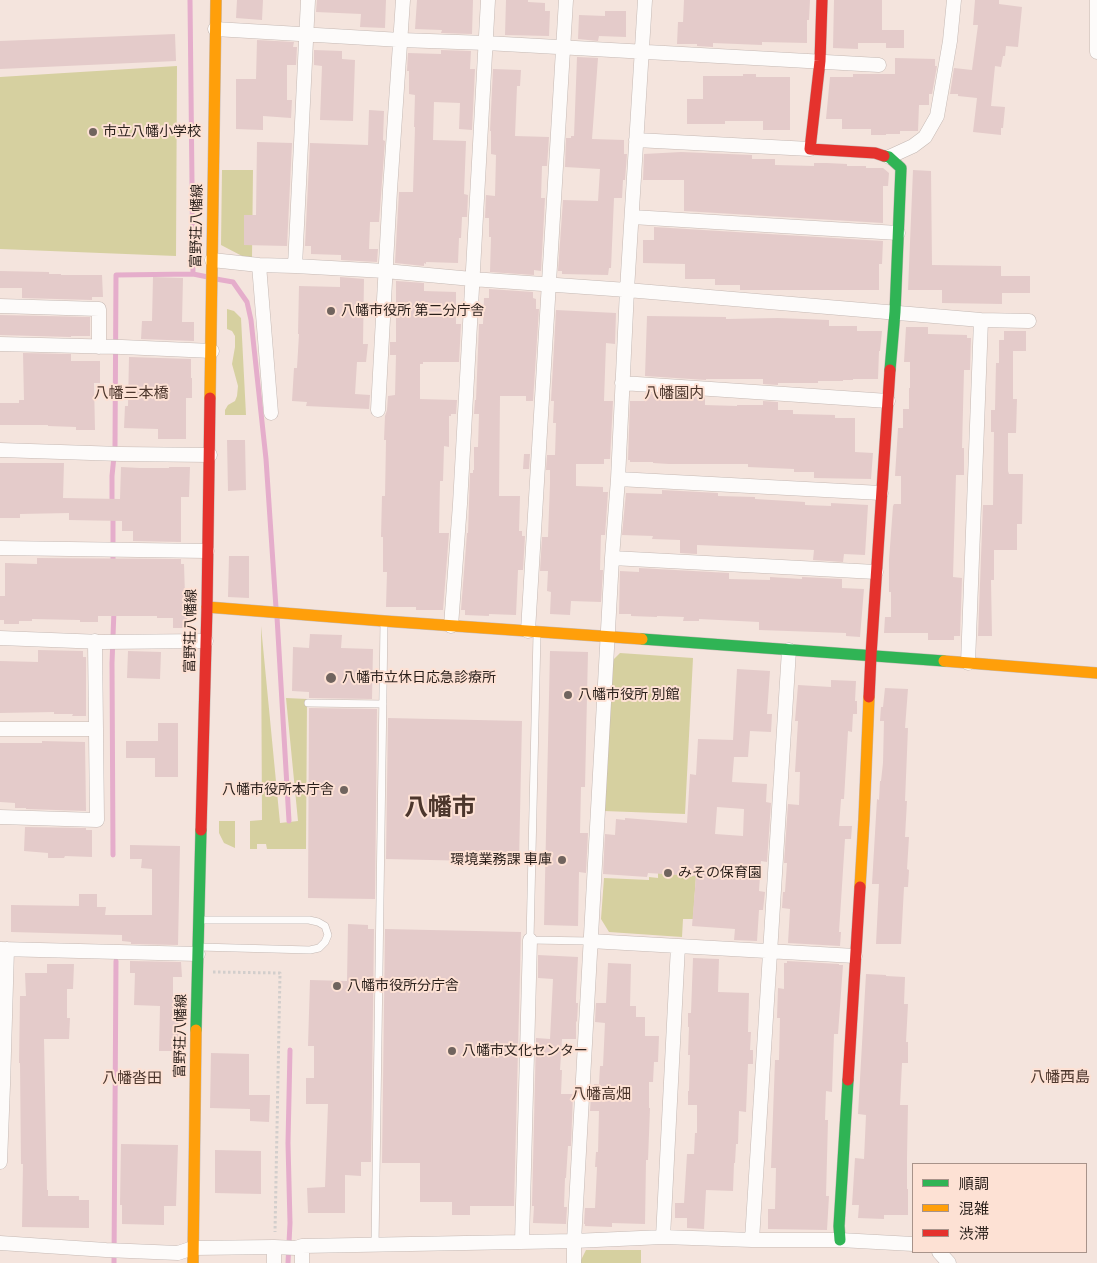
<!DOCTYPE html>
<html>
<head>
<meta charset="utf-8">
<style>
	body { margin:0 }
	#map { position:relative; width:1097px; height:1263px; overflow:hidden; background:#f4e4dd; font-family:Rubik,"Noto Sans JP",sans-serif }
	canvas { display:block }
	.legend { position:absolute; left:912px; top:1163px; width:175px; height:90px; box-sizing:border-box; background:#fde1d4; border:1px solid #a8938a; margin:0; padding:6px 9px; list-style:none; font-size:15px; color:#291f1a }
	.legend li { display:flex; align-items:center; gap:10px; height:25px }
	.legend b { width:25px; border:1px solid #a8938a }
</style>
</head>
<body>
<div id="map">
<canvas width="1097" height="1263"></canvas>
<ul class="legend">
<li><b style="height:6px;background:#30b455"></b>順調</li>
<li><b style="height:6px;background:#ff9f0a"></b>混雑</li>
<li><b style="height:6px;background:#e5322d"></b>渋滞</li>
</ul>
</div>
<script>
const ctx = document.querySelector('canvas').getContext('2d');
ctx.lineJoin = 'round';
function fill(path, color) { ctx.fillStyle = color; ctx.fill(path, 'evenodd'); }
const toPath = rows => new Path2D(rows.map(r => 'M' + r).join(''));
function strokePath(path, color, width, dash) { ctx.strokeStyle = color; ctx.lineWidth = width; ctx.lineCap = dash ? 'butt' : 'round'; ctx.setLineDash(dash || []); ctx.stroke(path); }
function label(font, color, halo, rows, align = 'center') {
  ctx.font = font + ' Rubik,"Noto Sans JP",sans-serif'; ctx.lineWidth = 4; ctx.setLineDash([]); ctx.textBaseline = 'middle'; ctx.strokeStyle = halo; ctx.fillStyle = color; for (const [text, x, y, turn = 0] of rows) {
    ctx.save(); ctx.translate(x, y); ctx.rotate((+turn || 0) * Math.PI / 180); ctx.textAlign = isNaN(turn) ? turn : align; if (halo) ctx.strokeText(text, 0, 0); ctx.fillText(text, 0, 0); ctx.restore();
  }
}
fill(toPath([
	[177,66,176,256,0,249,0,77],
	[222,170,253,170,252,257,244,257,221,245],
	[227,309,234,311,241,318,246,415,225,415,225,410,228,405,235,401,237,396,238,386,232,364,235,347,235,336,232,331,227,329],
	[261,626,280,823,298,821,286,698,307,699,306,849,267,849,266,844,257,844,257,849,250,849,250,821,262,820],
	[620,653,693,658,685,814,604,811,612,661],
	[219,821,235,821,235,848,224,843,219,833],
	[658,873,696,876,693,919,683,919,682,937,609,932,601,919,604,878,649,880,649,877,658,878],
	[586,1250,641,1250,641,1263,581,1263,581,1260]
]), '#d6d0a0');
strokePath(toPath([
	[190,0,193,274],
	[216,279,233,282,247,302,251,320,266,459,276,608],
	[112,504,112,476,115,446,116,275,193,274,208,277],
	[113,515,113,564],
	[277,617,289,821],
	[113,855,112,663,114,610],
	[114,1263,116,961],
	[288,1263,290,1223,288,1143,290,1050]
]), '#e5adcb', 5);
fill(toPath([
	[237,0,263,0,262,20,236,18],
	[317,0,386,0,385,28,360,27,361,14,316,12],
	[417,0,473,0,472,34,441,33,442,30,415,29],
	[506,0,528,0,528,2,545,3,545,11,550,11,549,36,505,35],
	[684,0,810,0,809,20,807,20,807,43,762,42,762,45,713,43,713,47,697,46,697,44,677,44,678,22,683,22],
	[834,0,882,0,882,30,904,30,904,48,886,48,886,43,858,43,858,49,833,48],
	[975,0,999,0,999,4,1022,7,1018,47,1006,46,1005,56,1003,56,1001,67,995,66,991,106,1005,107,1003,128,1001,128,1001,135,973,132,977,98,958,96,958,94,950,94,954,68,972,70,978,25,973,25],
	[605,11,626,11,626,37,599,36,598,41,578,39,579,15,605,16],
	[175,34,176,61,0,69,0,41],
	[257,40,294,42,293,47,297,47,296,65,287,65,287,100,292,100,291,118,263,116,263,130,236,129,236,79,256,79],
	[314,50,342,51,342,59,355,60,353,121,320,120,322,66,314,65],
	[441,50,471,51,470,69,475,69,472,130,459,129,460,103,434,102,433,140,466,141,464,194,468,195,467,217,462,217,461,238,459,238,458,263,426,262,426,264,424,263,424,266,395,263,399,192,413,192,415,127,414,127,415,95,409,94,409,71,407,71,408,53,441,54],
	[577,57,598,58,592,139,624,140,624,154,627,154,625,180,623,180,622,198,614,198,611,268,609,268,608,275,562,274,562,271,558,271,563,200,598,201,600,169,565,167,566,138,571,138,571,136,574,136],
	[895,58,935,59,935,66,937,66,932,94,929,94,929,105,919,105,918,131,900,131,900,134,886,134,886,135,871,135,871,129,842,129,842,119,826,119,830,77,853,77,853,74,895,74],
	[493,69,521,70,520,86,517,86,515,136,549,137,547,166,542,166,541,198,545,198,541,271,534,270,534,275,490,272,491,237,489,237,489,218,485,218,486,195,495,196,496,155,491,154,491,131,490,131],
	[743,74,756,74,756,77,790,77,790,130,763,130,763,121,725,121,725,124,687,124,687,99,703,99,703,76,743,76],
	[369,110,384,111,383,140,385,141,379,222,370,222,369,249,378,249,377,262,341,260,341,255,311,254,311,246,305,246,310,143,368,145],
	[257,142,292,143,287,246,244,245,244,215,256,215],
	[681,152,752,155,752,159,775,159,775,165,814,166,814,163,827,163,847,164,847,166,866,166,866,168,883,168,889,173,888,186,883,186,883,223,684,211,684,180,643,180,644,154],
	[913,170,931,171,932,265,1001,266,1001,276,1030,276,1030,293,1002,293,1002,304,942,303,942,290,908,290],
	[654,227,883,241,882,264,879,264,879,290,740,290,740,285,715,285,715,279,685,279,685,264,643,263,643,240,654,240],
	[0,271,49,272,49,274,61,274,61,275,102,275,103,297,92,297,92,300,22,298,22,288,0,288],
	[153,277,183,278,182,322,194,322,194,341,141,339,142,321,152,321],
	[340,277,364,279,363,344,368,344,366,362,357,362,355,394,370,395,369,409,306,406,307,402,292,401,294,368,297,368,299,334,298,334,299,286,340,287],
	[396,281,424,283,424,291,456,292,456,324,461,324,459,362,423,362,423,364,420,364,420,399,457,400,456,414,451,414,451,416,449,416,449,447,444,446,443,481,440,481,439,533,449,533,443,610,416,610,416,607,386,607,387,572,383,572,383,537,381,537,382,496,385,496,386,440,384,440,385,416,387,410,388,396,395,395,396,355,390,355,390,342,396,342],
	[489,289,533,292,533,298,536,299,536,309,539,309,533,401,526,401,526,396,500,396,499,496,520,496,519,531,522,531,522,536,525,536,523,570,518,570,516,615,489,614,489,616,465,615,465,610,461,610,467,533,468,533,470,473,473,473,473,470,474,470,474,447,478,447,479,414,474,414,475,400,476,400,479,324,483,324,484,298,489,298],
	[556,310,616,313,615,344,606,343,604,401,613,401,610,459,604,459,604,464,576,464,576,486,603,487,603,492,608,492,605,535,601,535,600,570,603,570,601,602,571,601,570,615,550,614,551,592,547,591,548,571,540,571,542,537,548,537,550,484,550,470,546,470,547,455,555,455,556,423,553,423,554,401,551,401],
	[0,315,90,317,90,336,71,336,71,337,0,335],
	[647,316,726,317,726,319,778,318,829,320,829,326,857,326,857,331,882,331,880,351,879,351,878,379,853,379,853,380,843,380,843,381,818,381,818,383,778,383,778,385,763,384,763,379,706,379,706,380,645,376],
	[906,327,928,327,928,334,967,335,967,338,971,338,970,370,964,370,962,448,964,448,964,475,956,475,953,577,962,578,960,636,954,636,954,640,928,640,928,633,884,633,885,617,891,617,891,592,889,592,889,560,893,506,894,504,901,504,901,476,895,476,898,428,903,428,903,409,909,409,909,388,910,388,910,362,904,362],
	[1004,331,1026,331,1026,351,1013,351,1013,399,1017,399,1016,433,1008,433,1008,471,1009,474,1023,474,1022,524,1017,524,1017,550,994,550,994,580,991,580,992,636,978,636,983,505,993,505,994,432,991,432,991,410,995,410,996,363,999,363,999,340,1004,340],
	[23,353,71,354,71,361,100,361,100,383,94,383,95,430,76,430,76,427,48,426,48,425,0,425,0,403,19,403,19,400,24,400],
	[129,357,191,359,191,378,192,378,192,398,186,398,186,439,158,439,158,429,124,428,125,406,128,406],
	[645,393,705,397,705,405,737,406,737,405,763,405,763,401,778,402,778,410,793,410,793,414,835,415,835,418,855,418,855,452,873,453,871,479,814,478,814,472,794,472,794,469,748,467,748,464,669,464,653,463,653,462,630,462,630,460,628,460,630,401,645,401],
	[227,440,245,440,246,490,228,491],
	[524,454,530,454,529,469,523,469],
	[0,463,64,463,63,498,120,499,121,467,140,468,169,468,169,467,190,467,189,497,181,497,181,542,133,541,133,531,122,531,122,521,69,520,69,513,20,514,20,518,0,518],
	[662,490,718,493,718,496,755,497,755,499,805,502,805,505,831,506,831,503,868,505,865,555,844,554,843,562,813,560,814,550,697,545,697,554,680,553,680,540,652,539,653,536,622,535,626,493,662,494],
	[229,556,249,556,249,598,228,597],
	[37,558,181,559,181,564,184,564,185,596,188,596,187,628,173,628,173,618,157,618,157,616,98,616,98,622,80,622,80,620,32,619,32,621,19,621,19,624,4,624,4,620,0,620,0,596,5,596,5,563,37,564],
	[639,568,729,573,729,579,770,580,770,577,802,579,802,577,842,579,842,588,864,589,860,637,846,636,846,633,759,630,759,622,699,619,699,621,683,621,684,617,657,616,657,617,631,616,631,614,619,614,620,571,639,572],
	[310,634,342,635,341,648,373,649,372,699,309,698,309,692,292,691,293,647,309,648],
	[38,650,83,651,83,657,86,657,86,716,72,716,73,714,54,714,54,712,0,713,0,661,38,662],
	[128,651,161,652,160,679,127,678],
	[550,651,588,652,585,787,581,787,580,833,588,833,586,873,579,872,578,926,544,925],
	[737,669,770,671,767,714,772,714,771,732,750,731,748,757,734,757,732,782,767,784,766,802,771,803,767,862,761,861,759,891,765,892,763,910,759,910,757,941,734,940,735,929,692,926,696,876,648,873,647,877,603,874,605,834,615,835,616,819,625,820,625,818,687,823,690,774,696,775,698,739,733,740],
	[717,807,744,809,743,836,715,834],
	[831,680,856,681,855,701,857,701,857,714,853,714,852,732,848,731,844,799,841,799,839,826,852,826,851,839,845,839,839,932,841,932,840,946,788,943,790,909,782,908,783,892,785,892,787,863,784,863,788,804,799,805,800,772,795,772,798,721,795,721,798,685,831,687],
	[885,688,908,689,905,728,908,728,905,801,907,801,905,837,909,837,907,869,909,870,908,887,904,887,901,944,876,944,879,884,872,884,877,799,879,800,880,781,881,781,883,763,884,721,880,721,881,707,883,707],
	[309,708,377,709,375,899,308,898],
	[388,718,522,721,519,862,386,859],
	[158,723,178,723,178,777,155,777,155,758,126,758,126,741,158,741],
	[42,741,85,742,86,811,26,809,26,808,15,808,15,803,0,802,0,743,42,743],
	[25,827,86,828,86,830,92,830,92,857,65,856,64,858,48,858,48,853,24,851],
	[130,845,180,846,178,945,131,944,131,942,122,941,122,935,11,932,11,905,79,906,79,894,97,894,97,907,106,907,105,915,152,915,152,869,141,868,142,859,130,859],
	[348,924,368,925,368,929,374,929,371,1162,361,1162,361,1176,345,1175,345,1213,308,1213,307,1188,325,1187,328,1104,306,1104,306,1078,314,1078,314,1046,308,1046,310,980,347,981],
	[385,929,521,932,514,1206,470,1206,470,1215,452,1215,452,1202,420,1202,420,1163,382,1163],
	[538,955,578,957,576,998,576,1003,578,1003,577,1022,576,1021,576,1039,556,1039,562,1039,560,1070,562,1070,561,1094,573,1094,571,1146,568,1146,566,1178,565,1178,564,1207,567,1207,566,1224,533,1223,534,1206,532,1206,536,1038,550,1039,553,979,538,978],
	[693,958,719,959,718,992,749,993,748,1032,751,1032,750,1050,753,1050,753,1064,748,1064,746,1112,739,1111,738,1144,736,1144,735,1163,734,1163,733,1191,706,1190,704,1229,687,1228,687,1218,675,1218,675,1203,684,1203,687,1154,694,1154,695,1133,697,1133,697,1105,688,1105,688,1091,689,1091,690,1055,688,1055,689,1027,688,1027,688,1013,691,1013],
	[130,961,181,962,182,977,173,977,173,1015,179,1015,178,1051,159,1051,160,1006,134,1005,135,973,130,973],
	[787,961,839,964,839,965,843,965,838,1034,834,1034,832,1092,826,1091,825,1120,828,1120,826,1196,829,1196,827,1230,768,1229,768,1209,775,1209,776,1168,771,1168,775,1060,779,1060,780,1018,777,1018,778,988,784,989,784,963,787,963],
	[608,963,631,964,630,1006,636,1006,636,1017,645,1017,645,1036,659,1036,658,1062,654,1062,653,1082,649,1082,649,1108,650,1108,648,1160,646,1160,645,1224,612,1223,612,1227,585,1226,585,1224,584,1224,585,1208,595,1208,597,1167,595,1167,596,1152,598,1152,599,1111,590,1111,591,1095,594,1095,594,1084,599,1084,600,1066,603,1066,605,1023,595,1022,596,1003,606,1003],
	[47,964,74,964,73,989,67,989,67,1018,70,1018,69,1039,44,1039,47,1190,48,1190,48,1196,79,1196,79,1200,89,1200,89,1228,22,1227,23,1164,21,1164,20,1063,19,1063,20,996,26,996,25,973,47,973],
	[866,974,886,975,886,976,905,977,904,1004,908,1004,906,1042,908,1042,908,1063,902,1063,900,1105,908,1105,907,1158,907,1189,908,1189,908,1215,884,1215,884,1219,858,1218,859,1205,852,1205,855,1158,864,1159,866,1115,858,1114],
	[211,1053,249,1054,249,1095,270,1095,269,1122,250,1121,250,1109,210,1108],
	[121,1144,178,1145,176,1206,164,1206,164,1225,122,1224,122,1205,120,1205],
	[215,1150,261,1151,261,1194,215,1193]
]), '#e4cbca');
const lane = toPath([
	[537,634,530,940,590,941],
	[308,703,383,704],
	[199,947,310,950,319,948,325,942,328,935,325,926,318,922,309,920,200,920],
	[375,1245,384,622]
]);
const street = toPath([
	[1097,0,1097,52],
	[215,29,401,40,486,43,879,65],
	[636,140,810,149],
	[889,157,913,146,925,137,937,116,950,41,954,0],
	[632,217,898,233],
	[212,260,259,265,295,266,385,271,472,279,627,290,981,320,1029,321],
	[259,265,271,413],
	[295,266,308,0],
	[0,306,99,309,99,347],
	[0,344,122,347,212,351],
	[622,383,888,401],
	[378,410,390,190,403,0],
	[0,450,121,454,210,455],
	[618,479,881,493],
	[0,548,207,551],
	[612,558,876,572],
	[451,626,460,504,488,0],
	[528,631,566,0],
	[0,638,102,642,206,641],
	[968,663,981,320],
	[0,729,96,729],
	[0,817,97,820,95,641],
	[590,941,855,956],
	[0,949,198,954],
	[0,1084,3,1085,0,1162],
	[3,1085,7,949],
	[663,1237,678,946],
	[752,1240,789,650],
	[522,1242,530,940],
	[0,1243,106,1250,178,1253,193,1248,274,1247,296,1248,302,1246,574,1241,663,1237,752,1240,840,1240,913,1244],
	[939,1252,949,1263],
	[274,1263,274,1247],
	[302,1263,302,1246],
	[574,1263,574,1241,612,558,618,479,627,290,645,0]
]);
const fast = toPath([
	[884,156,889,157,901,168,895,312,890,370],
	[642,639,944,661],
	[196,1030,201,830],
	[840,1240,839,1226,848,1080]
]);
const slow = toPath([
	[210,398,216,0],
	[207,607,384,621,642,639],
	[944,661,1097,673],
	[860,887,864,819,869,697],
	[193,1263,196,1030]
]);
const jam = toPath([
	[822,0,820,61,810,149,875,153,884,156],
	[869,697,871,655,890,370],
	[201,830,207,607,210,398],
	[848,1080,860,887]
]);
strokePath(lane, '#c5b9b4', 8);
strokePath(street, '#c5b9b4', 15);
strokePath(fast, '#c5b9b4', 12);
strokePath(slow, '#c5b9b4', 12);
strokePath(jam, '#c5b9b4', 12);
strokePath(toPath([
	[213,972,280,973,275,1232]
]), '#d2cecc', 3, [2.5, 2.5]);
strokePath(lane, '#fdfbfa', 7);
strokePath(street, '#fdfbfa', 14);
strokePath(fast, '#30b455', 11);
strokePath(slow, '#ff9f0a', 11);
strokePath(jam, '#e5322d', 11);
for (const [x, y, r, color] of [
	[93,132,5,"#70645e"],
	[331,311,5,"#70645e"],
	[331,678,6,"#70645e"],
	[568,695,5,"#70645e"],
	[344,790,5,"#70645e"],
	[562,860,5,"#70645e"],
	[668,873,5,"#70645e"],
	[337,986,5,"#70645e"],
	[452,1051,5,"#70645e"]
]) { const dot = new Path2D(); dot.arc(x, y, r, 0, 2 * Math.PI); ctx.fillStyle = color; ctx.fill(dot); strokePath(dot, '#fde1d4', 2); }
label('14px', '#291f1a', '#fde1d4', [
	["市立八幡小学校",103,132],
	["八幡市役所 第二分庁舎",341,311],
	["八幡市立休日応急診療所",342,678],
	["八幡市役所 別館",578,695],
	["八幡市役所本庁舎",334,790,"right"],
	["環境業務課 車庫",552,860,"right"],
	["みその保育園",678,873],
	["八幡市役所分庁舎",347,986],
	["八幡市文化センター",462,1051]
], 'left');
label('14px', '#291f1a', '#fde1d4', [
	["富野荘八幡線",197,226,-89],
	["富野荘八幡線",191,631,-89],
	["富野荘八幡線",181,1036,-89]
]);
label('15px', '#4c362c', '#fde1d4', [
	["八幡三本橋",131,394],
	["八幡園内",674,394],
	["八幡西島",1060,1078],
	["八幡沓田",132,1079],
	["八幡高畑",601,1095]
]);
label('bold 24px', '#4c362c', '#fde1d4', [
	["八幡市",440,808]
]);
</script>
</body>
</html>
